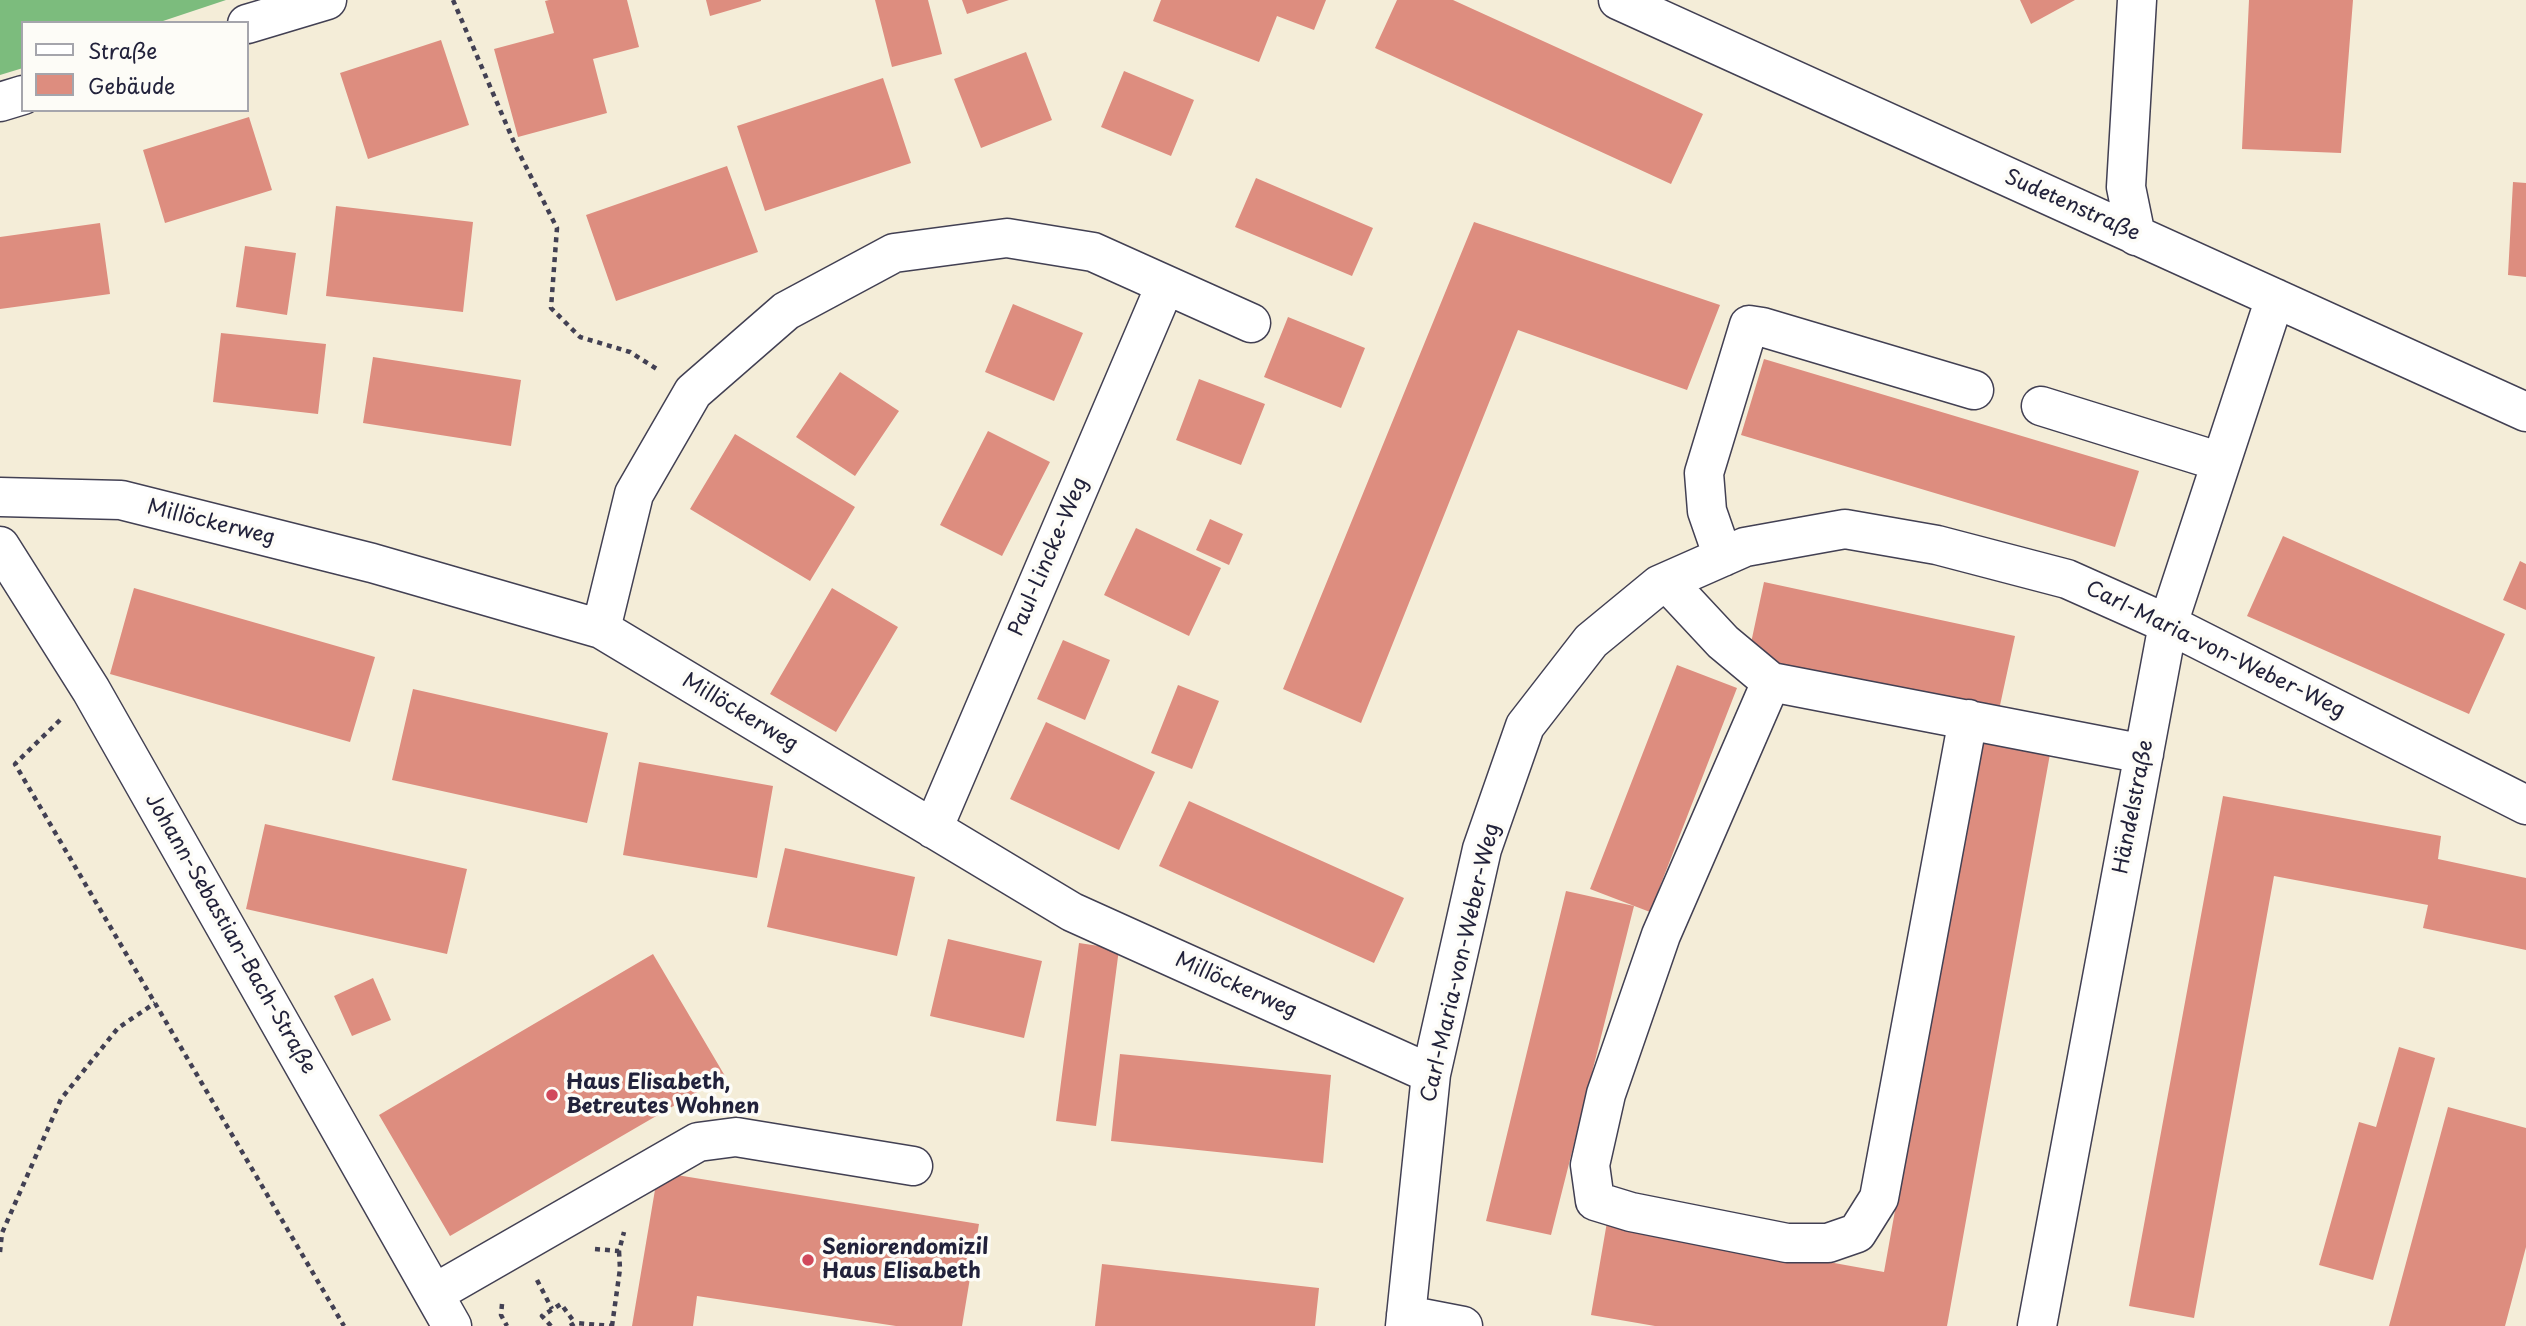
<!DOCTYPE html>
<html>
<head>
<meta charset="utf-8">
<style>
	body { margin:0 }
	#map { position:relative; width:2526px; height:1326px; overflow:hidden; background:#f4edd8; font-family:"Playpen Sans",sans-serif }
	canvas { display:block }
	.legend { position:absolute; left:21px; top:21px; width:228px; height:91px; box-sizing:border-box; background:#fdfcf7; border:2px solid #a5a5ac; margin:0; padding:9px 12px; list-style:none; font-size:21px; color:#22223b }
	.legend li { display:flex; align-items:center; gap:14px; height:35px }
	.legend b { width:35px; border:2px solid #a5a5ac }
</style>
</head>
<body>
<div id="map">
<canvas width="2526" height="1326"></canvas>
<ul class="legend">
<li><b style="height:9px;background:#fff"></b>Straße</li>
<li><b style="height:19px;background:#dd8d7f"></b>Gebäude</li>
</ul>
</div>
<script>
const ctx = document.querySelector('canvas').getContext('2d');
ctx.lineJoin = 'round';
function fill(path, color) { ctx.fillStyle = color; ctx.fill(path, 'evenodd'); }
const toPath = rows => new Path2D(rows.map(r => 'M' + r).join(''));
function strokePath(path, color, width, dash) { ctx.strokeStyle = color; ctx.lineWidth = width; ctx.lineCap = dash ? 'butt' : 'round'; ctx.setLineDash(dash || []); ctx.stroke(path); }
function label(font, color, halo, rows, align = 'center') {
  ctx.font = font + ' "Playpen Sans",sans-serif'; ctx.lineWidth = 7; ctx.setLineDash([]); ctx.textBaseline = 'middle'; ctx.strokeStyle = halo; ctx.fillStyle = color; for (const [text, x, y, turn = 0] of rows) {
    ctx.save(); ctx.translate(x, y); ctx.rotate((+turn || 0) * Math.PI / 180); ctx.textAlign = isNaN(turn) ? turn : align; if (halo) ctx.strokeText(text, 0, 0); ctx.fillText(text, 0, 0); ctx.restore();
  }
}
fill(toPath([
	[0,0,226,0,157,23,23,23,23,68,0,75]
]), '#7cbc7d');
fill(toPath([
	[549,0,627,0,639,47,593,59,607,113,518,137,494,49,554,33,545,1],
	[706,0,761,0,761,1,710,16],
	[875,0,928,0,942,54,892,67],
	[962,0,1009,0,967,14],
	[1161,0,1326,0,1314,30,1277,16,1259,62,1153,21],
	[1397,0,1453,0,1703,114,1671,184,1375,48],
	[2020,0,2075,0,2031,24],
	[2249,0,2353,0,2341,153,2242,149],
	[441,40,469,125,368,159,340,73],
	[1026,52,1052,120,981,148,954,79],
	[1124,71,1194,100,1171,156,1101,127],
	[883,78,911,163,765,211,737,126],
	[249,117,272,190,165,223,143,150],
	[727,166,758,252,616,301,586,215],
	[1256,178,1373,228,1352,276,1235,227],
	[2513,182,2526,183,2526,277,2508,275],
	[336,206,473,222,463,312,326,296],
	[1474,222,1720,305,1687,390,1518,330,1361,723,1283,689],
	[100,223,110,294,0,309,0,237],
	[245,246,296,253,287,315,236,307],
	[1013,304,1083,333,1054,401,985,372],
	[1288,317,1365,348,1341,408,1264,377],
	[221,333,326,344,318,414,213,402],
	[373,357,521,380,511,446,363,423],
	[1764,359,2139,471,2115,547,1741,435],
	[840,372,899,411,855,476,796,437],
	[1199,379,1265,404,1241,465,1176,440],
	[988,431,1050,462,1002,556,940,525],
	[735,434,855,507,810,581,690,509],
	[1210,519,1243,534,1229,565,1196,550],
	[1136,528,1221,568,1189,636,1104,595],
	[2283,536,2505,634,2469,714,2247,616],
	[2520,561,2526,564,2526,610,2503,600],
	[1764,582,2015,636,1999,710,1748,657],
	[134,588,375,657,350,742,110,674],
	[832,588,898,627,836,732,770,694],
	[1063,640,1110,660,1085,720,1037,699],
	[1677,665,1737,688,1650,912,1590,889],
	[1178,685,1219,701,1192,769,1151,753],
	[413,689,608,733,587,823,392,780],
	[1046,722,1155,772,1119,850,1010,799],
	[1979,741,2050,754,1947,1326,1655,1326,1591,1315,1607,1222,1884,1272],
	[639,762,773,786,757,878,623,855],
	[2223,796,2441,836,2438,859,2526,878,2526,950,2423,928,2428,905,2274,876,2194,1318,2129,1306],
	[1189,801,1404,898,1374,963,1159,866],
	[265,824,467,869,447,954,246,909],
	[785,848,915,877,897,956,767,927],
	[1566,891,1634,906,1551,1235,1486,1221],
	[948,939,1042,961,1024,1038,930,1016],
	[1079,943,1119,949,1096,1126,1056,1121],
	[653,954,725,1076,450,1236,379,1115],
	[373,978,391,1020,352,1036,334,996],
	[2399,1047,2435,1058,2373,1280,2319,1265,2359,1122,2376,1127],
	[1120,1054,1331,1075,1323,1163,1111,1141],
	[2448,1107,2526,1128,2526,1247,2505,1326,2389,1326],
	[658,1172,979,1224,962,1326,896,1326,697,1296,693,1326,632,1326],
	[1102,1264,1319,1288,1315,1326,1095,1326]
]), '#dd8d7f');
const minor = toPath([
	[1618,0,2526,412],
	[247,24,327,0],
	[0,102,23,95],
	[2136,236,2126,187,2137,0],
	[2041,406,2221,462],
	[0,497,121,500,372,563,601,629,1072,912,1431,1074],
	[0,546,91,690,452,1326],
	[1723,557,1707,511,1704,473,1749,325,1762,327,1974,390],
	[1667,582,1723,642,1771,682,2144,754],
	[601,629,634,494,693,392,786,311,894,253,1007,238,1093,252,1251,323],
	[1771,682,1661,935,1606,1094,1590,1165,1595,1201,1631,1212,1787,1243,1828,1243,1857,1233,1879,1198,1968,719],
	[933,829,1165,286],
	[435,1293,698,1142,736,1137,913,1166],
	[1406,1315,1463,1326],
	[1405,1326,1431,1074,1482,849,1525,726,1591,641,1659,585,1745,547,1845,529,1937,545,2067,579,2168,624,2526,805],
	[2037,1326,2168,624,2275,298]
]);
strokePath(minor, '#424053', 41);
strokePath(toPath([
	[453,0,516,147,557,228,551,308,580,337,630,352,660,371],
	[60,720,15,764,344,1326],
	[595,1249,619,1251,624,1232],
	[0,1252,2,1233,61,1099,118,1028,155,1003],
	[537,1280,552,1309],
	[502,1304,501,1315,507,1326],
	[551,1326,542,1316,561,1304,575,1323],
	[570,1326,575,1323,612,1326],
	[612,1326,620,1269,619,1251]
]), '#424053', 4.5, [5, 5]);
strokePath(minor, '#fff', 38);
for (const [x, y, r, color] of [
	[552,1095,7,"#d1495b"],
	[808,1260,7,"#d1495b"]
]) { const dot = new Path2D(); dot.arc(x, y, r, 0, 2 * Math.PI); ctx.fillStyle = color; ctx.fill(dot); strokePath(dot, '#fdfcf7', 2.5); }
label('21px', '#22223b', '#fdfcf7', [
	["Sudetenstraße",2072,206,24],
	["Millöckerweg",211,523,14],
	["Paul-Lincke-Weg",1049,557,-67],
	["Carl-Maria-von-Weber-Weg",2215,650,26],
	["Millöckerweg",740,713,31],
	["Händelstraße",2134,807,-79],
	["Johann-Sebastian-Bach-Straße",230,934,60],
	["Carl-Maria-von-Weber-Weg",1461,963,-77],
	["Millöckerweg",1236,986,24]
]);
label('bold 21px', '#22223b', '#fdfcf7', [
	["Haus Elisabeth,",566,1083],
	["Betreutes Wohnen",566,1107],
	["Seniorendomizil",822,1248],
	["Haus Elisabeth",822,1272]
], 'left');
</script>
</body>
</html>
